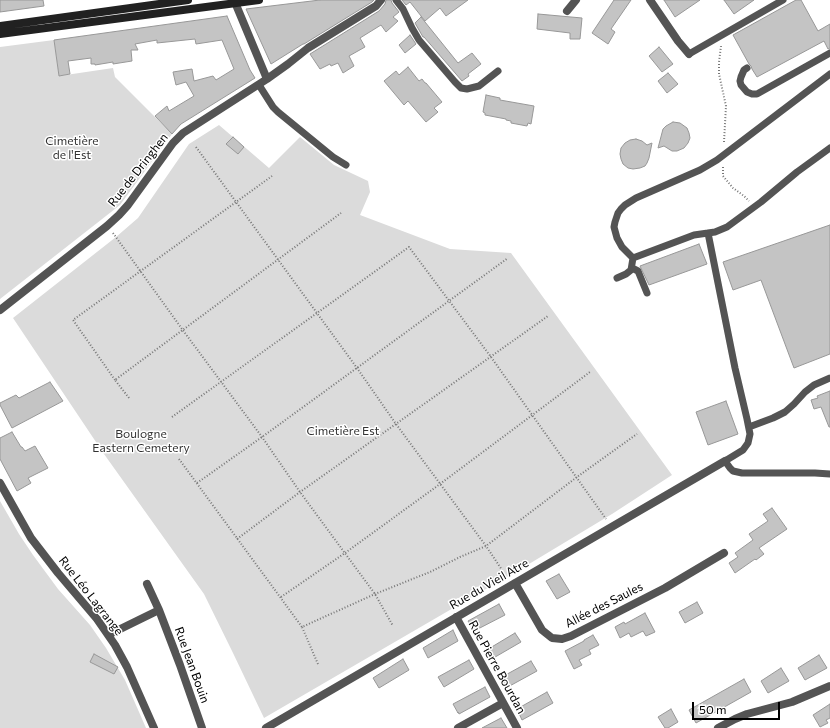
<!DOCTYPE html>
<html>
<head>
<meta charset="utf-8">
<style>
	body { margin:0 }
	#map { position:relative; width:830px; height:728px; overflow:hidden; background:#fff; font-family:Commissioner,sans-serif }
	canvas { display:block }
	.scale { position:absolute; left:692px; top:702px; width:88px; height:18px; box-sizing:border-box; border:2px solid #000; border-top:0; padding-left:5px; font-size:12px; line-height:14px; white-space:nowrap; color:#000; -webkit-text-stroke:3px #fff; paint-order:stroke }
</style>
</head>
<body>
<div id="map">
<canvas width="830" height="728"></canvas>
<div class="scale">50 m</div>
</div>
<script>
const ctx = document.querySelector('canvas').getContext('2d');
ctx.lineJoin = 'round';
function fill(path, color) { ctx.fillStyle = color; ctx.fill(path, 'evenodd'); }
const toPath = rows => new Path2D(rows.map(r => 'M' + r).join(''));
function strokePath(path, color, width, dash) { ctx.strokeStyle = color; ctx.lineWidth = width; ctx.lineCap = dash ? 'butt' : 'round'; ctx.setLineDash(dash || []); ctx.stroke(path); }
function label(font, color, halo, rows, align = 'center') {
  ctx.font = font + ' Commissioner,sans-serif'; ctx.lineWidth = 3; ctx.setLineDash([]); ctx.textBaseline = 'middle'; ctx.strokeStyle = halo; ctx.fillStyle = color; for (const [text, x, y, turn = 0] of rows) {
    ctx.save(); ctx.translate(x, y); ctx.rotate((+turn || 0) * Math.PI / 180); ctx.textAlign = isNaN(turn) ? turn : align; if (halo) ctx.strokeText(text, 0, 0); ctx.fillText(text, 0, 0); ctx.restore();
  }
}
fill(toPath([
	[54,40,59,76,113,68,115,77,172,134,120,205,0,299,0,47],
	[219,125,269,168,300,137,334,165,368,181,370,192,360,215,450,249,511,253,672,475,612,514,529,564,264,718,233,653,204,594,104,454,13,318,116,237,138,218,189,144],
	[0,501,19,534,33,555,58,589,90,625,106,648,125,680,146,728,0,728]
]), '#dbdbdb');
const building = toPath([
	[0,0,43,0,44,6,0,12,0,0],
	[320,0,374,0,372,2,304,44,303,44,271,64,246,9,320,0],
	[386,0,391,0,392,3,399,12,393,17,398,21,386,32,381,25,360,38,365,47,349,56,354,66,343,73,338,63,331,66,330,64,320,69,310,54,379,11,385,4,386,0],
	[402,0,468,0,446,16,440,8,425,21,410,2,406,5,402,0],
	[614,0,631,0,611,29,615,32,608,44,592,33,614,0],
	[664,0,700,0,675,17,664,0],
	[724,0,754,0,734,14,724,0],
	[796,0,801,0,818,31,830,24,830,48,828,49,824,41,757,77,752,69,751,66,749,64,733,35,796,0],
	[538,14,582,18,580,39,570,39,570,33,537,29,538,14],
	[227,16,250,70,255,78,181,124,172,134,155,116,167,106,169,111,194,96,186,82,176,85,173,72,192,69,194,81,213,76,216,80,234,69,222,40,196,44,195,39,157,43,157,40,135,44,138,50,131,50,132,61,113,64,113,62,95,65,95,64,91,64,91,58,68,61,70,74,59,76,54,40,227,16],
	[421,17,458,63,472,53,481,64,468,74,469,76,462,81,424,37,423,37,415,23,421,17],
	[410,35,416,44,405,53,399,45,410,35],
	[659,47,673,64,662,72,649,56,659,47],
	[408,67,419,81,422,79,425,83,426,83,442,102,434,108,438,112,426,122,408,101,404,105,384,81,396,71,399,75,408,67],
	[668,73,678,84,667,93,658,81,668,73],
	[486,95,500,98,500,100,534,106,531,124,528,123,527,126,511,123,511,121,506,120,506,119,485,115,485,113,483,112,486,95],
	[673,122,680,123,687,128,689,133,690,138,688,143,684,148,677,151,672,151,664,146,658,148,663,129,666,126,673,122],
	[233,137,244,147,238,154,226,144,233,137],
	[636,139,642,141,647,145,652,143,649,158,647,163,645,166,640,168,633,169,628,168,623,164,621,159,620,154,621,148,625,143,630,140,636,139],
	[830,225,830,354,794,368,761,280,733,290,723,262,830,225],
	[699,244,707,264,649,285,640,266,699,244],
	[50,382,63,401,12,428,0,405,0,403,16,395,19,398,50,382],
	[830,391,830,427,829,427,821,407,814,409,811,400,818,398,817,396,830,391],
	[726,401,738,434,708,445,696,412,726,401],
	[12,432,21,447,22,447,25,451,35,446,48,468,28,478,31,483,17,491,0,459,0,438,12,432],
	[772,508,787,529,759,548,764,554,756,560,755,559,735,573,729,563,738,557,735,553,753,540,749,534,768,521,763,514,772,508],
	[559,574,570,592,557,599,546,581,559,574],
	[697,602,703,613,685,623,679,612,697,602],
	[499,604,505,615,474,631,468,621,499,604],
	[645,613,655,632,646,636,643,631,631,637,629,633,620,638,615,627,624,622,625,624,645,613],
	[453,630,458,641,428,658,423,648,453,630],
	[515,633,521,642,490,660,485,651,515,633],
	[593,635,599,645,589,650,591,654,579,660,582,665,574,669,565,651,584,641,584,640,593,635],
	[94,654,118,667,114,674,90,662,94,654],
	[819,655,827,668,805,680,798,668,819,655],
	[403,659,409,670,379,688,373,678,403,659],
	[469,660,474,669,444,687,438,677,469,660],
	[531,661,537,671,506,688,500,678,531,661],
	[781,668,789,681,768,693,761,681,781,668],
	[744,679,751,692,696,723,689,710,744,679],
	[485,687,490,697,459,714,458,712,458,713,453,704,485,687],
	[547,692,553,703,522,720,517,709,547,692],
	[830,704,830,718,826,720,828,723,820,727,813,715,830,704],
	[671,709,678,722,668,728,665,728,658,717,671,709],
	[501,718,507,728,482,728,501,718]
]);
fill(building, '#c4c4c4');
strokePath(building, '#989898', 1);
strokePath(toPath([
	[721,46,719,62,719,74,726,106,724,142],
	[196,147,357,368,396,424,486,546,502,570],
	[723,167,723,176,733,188,744,196,749,201],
	[113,233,182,329,262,437,300,492,375,594,393,626],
	[115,380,73,320,272,176],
	[129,398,115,380,341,213],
	[172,417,409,247,491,357,606,519],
	[179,459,302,627],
	[197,483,262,437,508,258],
	[237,539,300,492,548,316],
	[281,597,345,553,440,484,590,372],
	[318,664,302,627,375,594,430,572,460,557,486,546,577,477,637,434]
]), '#767676', 2, [1, 2]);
strokePath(toPath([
	[396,0,403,9,412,28,419,40,455,82,461,88,467,89,479,86,498,71],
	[689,54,783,0],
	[747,68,744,70,741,77,740,81,741,85,747,92,752,94,757,94,830,53],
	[259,85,273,107,278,112,333,157,346,165],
	[708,233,735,368,747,419,750,434,748,443,743,450,725,461,730,468,733,471,742,473,815,473,830,474],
	[633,258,622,247,617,238,614,227,615,222,618,213,621,209,625,205,636,198,700,170,717,160,830,74],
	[633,258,694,235,715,232,727,227,761,202,797,172,830,148],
	[632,268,638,271,647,293],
	[617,278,626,274,631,270,633,258],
	[749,427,773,418,785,412,794,404,805,392,814,385,830,378]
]), '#545454', 7);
strokePath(toPath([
	[234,0,267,79],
	[650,0,678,41,689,54],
	[567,11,576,0],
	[0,310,107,226,119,215,128,205,173,143,183,133,267,79,288,64,308,48,371,9,376,6,381,0],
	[0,483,31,538,58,573,97,619,115,645,127,667,154,728],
	[515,583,542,630,552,638,562,639,571,636,665,588,724,553],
	[147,584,159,610],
	[456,617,517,728],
	[108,635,159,610,180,665,202,728],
	[266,728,725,461],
	[458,728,503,703],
	[718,728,735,719,747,714,792,702,830,686]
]), '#545454', 8);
strokePath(toPath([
	[0,26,188,0],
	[0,34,259,0]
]), '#212121', 8);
label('12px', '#323232', '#fff', [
	["Cimetière",72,141],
	["de l'Est",72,155],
	["Cimetière Est",343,431],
	["Boulogne",141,434],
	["Eastern Cemetery",141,448]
]);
label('12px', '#000', '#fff', [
	["Rue de Dringhen",138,170,-52],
	["Rue du Vieil Atre",489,584,-30],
	["Rue Léo Lagrange",91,596,52],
	["Allée des Saules",604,605,-27],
	["Rue Jean Bouin",192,665,70],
	["Rue Pierre Bourdan",497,667,61]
]);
</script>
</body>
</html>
